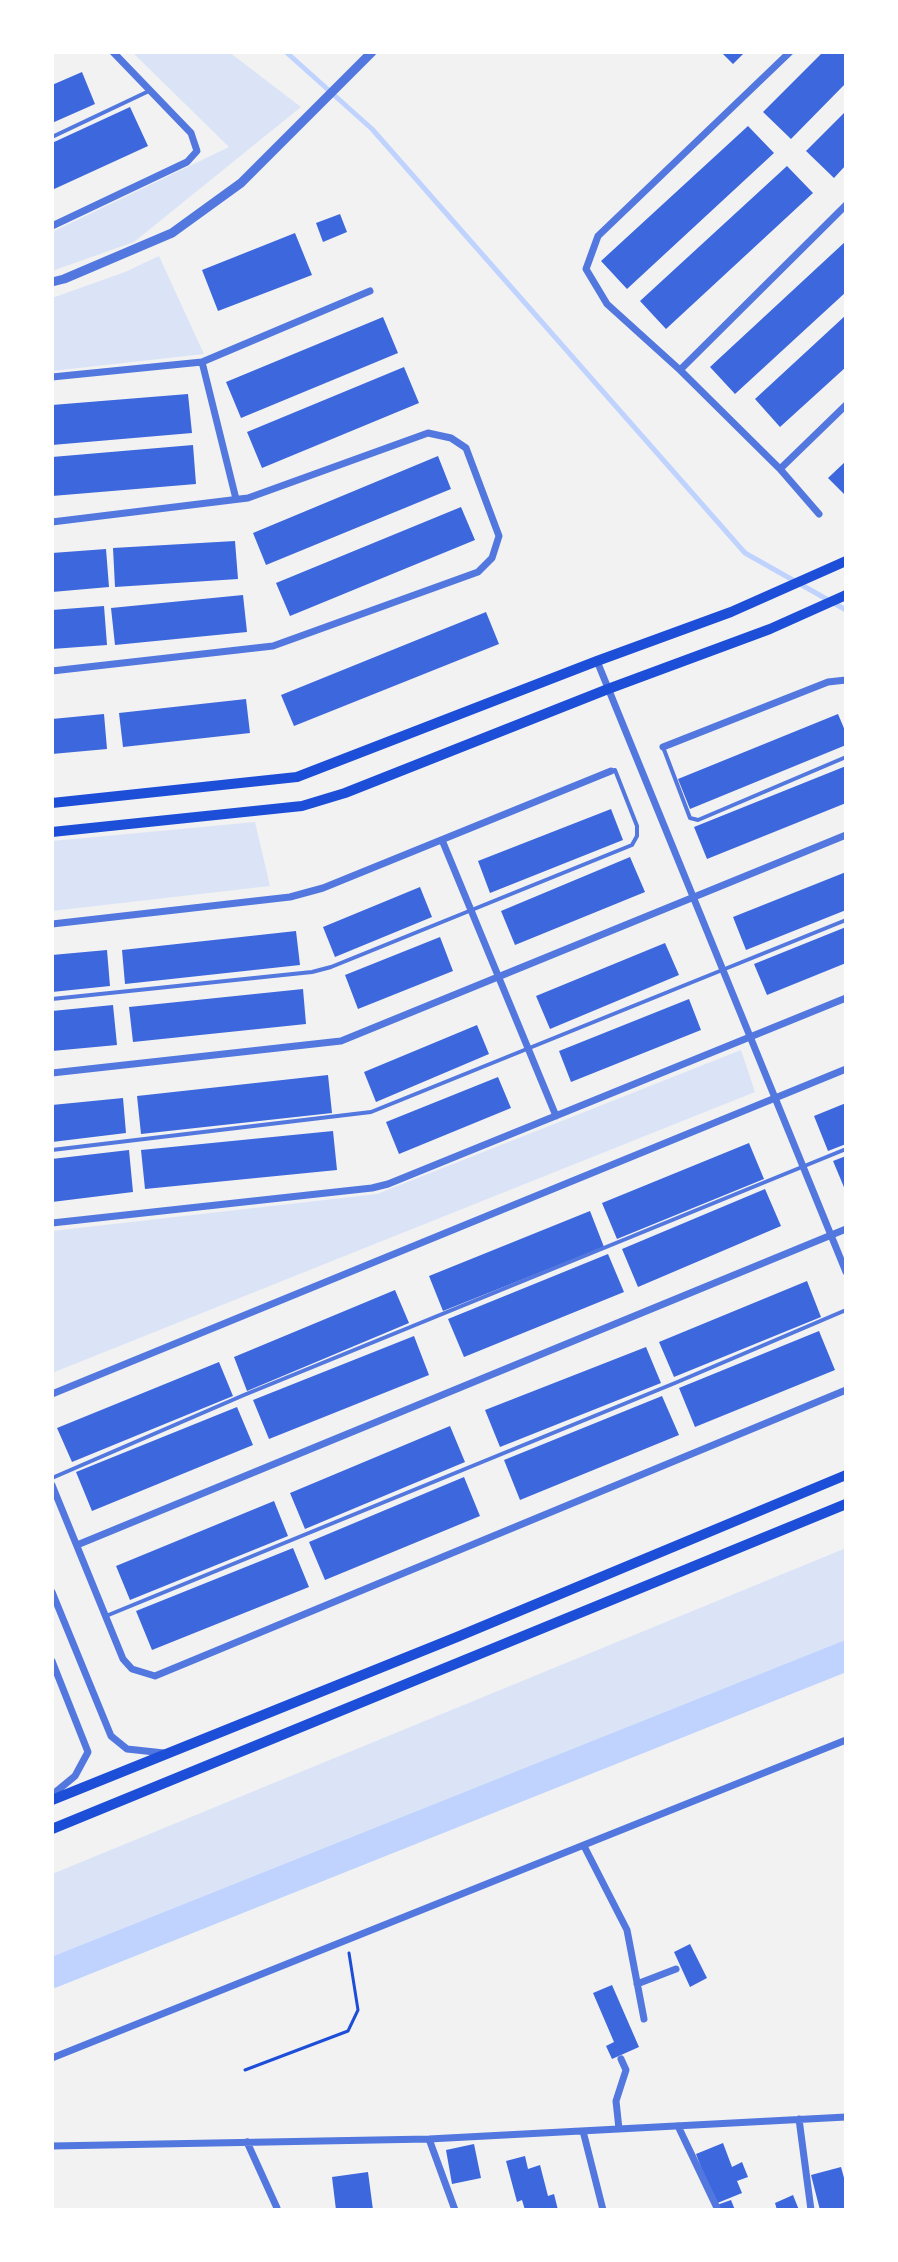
<!DOCTYPE html>
<html>
<head>
<meta charset="utf-8">
<style>
	body { margin:0 }
	#map { position:relative; width:898px; height:2262px; overflow:hidden; background:#f2f2f2; font-family:"Alegreya Sans",sans-serif }
	canvas { display:block }
	.frame { position:absolute; inset:0; border:54px solid #fff; pointer-events:none }
</style>
</head>
<body>
<div id="map">
<canvas width="898" height="2262"></canvas>
<div class="frame"></div>
</div>
<script>
const ctx = document.querySelector('canvas').getContext('2d');
ctx.lineJoin = 'round';
function fill(path, color) { ctx.fillStyle = color; ctx.fill(path, 'evenodd'); }
const toPath = rows => new Path2D(rows.map(r => 'M' + r).join(''));
function strokePath(path, color, width, dash) { ctx.strokeStyle = color; ctx.lineWidth = width; ctx.lineCap = dash ? 'butt' : 'round'; ctx.setLineDash(dash || []); ctx.stroke(path); }
fill(toPath([
	[132,52,229,52,301,107,134,242,52,271,52,232,229,147],
	[159,256,204,354,52,371,52,298,125,272],
	[255,822,270,886,52,911,52,841],
	[741,1050,755,1092,52,1373,52,1231,377,1194],
	[846,1548,846,1661,52,1986,52,1874]
]), '#dbe4f7');
strokePath(toPath([
	[286,52,372,129,745,553,846,610]
]), '#bfd3fe', 5);
strokePath(toPath([
	[52,1973,846,1656]
]), '#bfd3fe', 30);
fill(toPath([
	[721,52,745,52,733,64],
	[823,52,846,52,846,83,791,139,763,112],
	[82,72,95,104,52,123,52,85],
	[130,107,148,146,52,190,52,143],
	[846,111,846,165,834,178,806,151],
	[748,126,774,153,627,289,601,261],
	[787,166,813,193,666,329,640,301],
	[340,214,347,232,323,242,316,223],
	[295,233,312,275,218,311,202,270],
	[846,241,846,292,735,394,710,367],
	[846,315,846,367,780,427,755,399],
	[383,317,398,353,241,418,226,382],
	[404,367,419,403,262,468,247,432],
	[188,394,192,433,52,445,52,405],
	[193,445,196,484,52,496,52,457],
	[438,456,451,489,266,565,253,533],
	[846,461,846,496,828,478],
	[461,507,475,540,290,616,276,583],
	[235,541,238,579,115,587,113,548],
	[106,549,109,587,52,592,52,553],
	[243,595,247,632,115,645,111,608],
	[104,606,107,645,52,649,52,610],
	[486,612,499,644,294,726,281,695],
	[246,699,250,733,123,747,119,713],
	[104,714,107,749,52,754,52,719],
	[838,714,846,733,846,745,690,809,678,779],
	[846,766,846,803,707,859,694,827],
	[611,809,623,840,490,893,478,861],
	[630,857,645,892,515,945,501,911],
	[846,872,846,910,746,950,733,917],
	[420,887,432,917,335,957,323,927],
	[846,927,846,963,767,995,754,964],
	[296,931,300,965,125,984,122,950],
	[440,937,453,971,358,1009,345,975],
	[665,943,679,975,550,1029,536,996],
	[107,950,110,986,52,992,52,955],
	[303,989,306,1024,133,1042,129,1007],
	[689,999,701,1030,571,1082,559,1051],
	[113,1005,117,1045,52,1051,52,1011],
	[477,1025,489,1054,376,1102,364,1072],
	[328,1075,332,1113,141,1134,137,1096],
	[498,1077,511,1108,399,1154,386,1122],
	[123,1098,126,1133,52,1142,52,1105],
	[846,1103,846,1144,828,1151,814,1116],
	[333,1131,337,1170,145,1189,141,1150],
	[749,1143,764,1179,617,1239,602,1203],
	[129,1150,133,1192,52,1202,52,1159],
	[846,1156,846,1192,833,1161],
	[765,1189,781,1226,638,1287,622,1249],
	[590,1211,604,1247,443,1311,429,1276],
	[608,1254,624,1292,464,1357,448,1319],
	[807,1281,821,1317,674,1377,659,1342],
	[395,1290,409,1323,247,1391,234,1357],
	[819,1331,835,1370,695,1427,679,1388],
	[414,1336,429,1375,269,1439,253,1400],
	[646,1347,661,1383,500,1447,485,1410],
	[219,1362,233,1396,72,1462,57,1428],
	[662,1396,679,1435,520,1500,504,1460],
	[237,1407,253,1445,92,1511,76,1472],
	[450,1426,465,1462,305,1529,290,1493],
	[464,1477,480,1516,325,1580,309,1542],
	[274,1501,288,1536,130,1600,116,1566],
	[293,1548,309,1587,152,1650,136,1611],
	[690,1944,707,1978,690,1987,674,1952],
	[612,1985,639,2047,612,2059,606,2046,614,2042,593,1993],
	[723,2143,732,2167,742,2162,748,2177,737,2181,742,2193,715,2204,696,2154],
	[474,2144,481,2178,452,2184,446,2150],
	[525,2156,528,2169,540,2165,548,2196,554,2194,558,2210,525,2210,522,2200,517,2202,506,2161],
	[841,2167,846,2185,846,2210,820,2210,811,2175],
	[368,2172,373,2210,336,2210,332,2177],
	[793,2195,799,2210,777,2210,775,2203],
	[731,2200,735,2210,716,2210,714,2206]
]), '#3d67dc');
strokePath(toPath([
	[245,2070,348,2031,358,2010,349,1953]
]), '#1d4ed8', 3);
strokePath(toPath([
	[52,137,149,91],
	[663,747,690,818,698,820,846,757],
	[52,999,312,972,331,967,632,845,637,836,637,826,615,770,612,771],
	[52,1150,371,1112,846,920],
	[52,1478,244,1395,846,1149],
	[106,1616,675,1383,846,1310]
]), '#5277de', 4);
strokePath(toPath([
	[790,52,598,236,586,269,607,304,680,370,780,469,819,514],
	[52,226,187,162,197,151,191,133,113,52],
	[202,362,236,499],
	[680,370,846,205],
	[52,377,202,362,370,291],
	[780,469,846,405],
	[52,522,248,498,428,433,451,438,466,448,499,536,492,558,478,572,273,646,52,671],
	[597,661,846,1272],
	[663,747,828,682,846,680],
	[442,840,556,1116],
	[52,924,290,897,323,888,611,771],
	[52,1073,341,1041,846,835],
	[52,1223,372,1188,388,1184,846,998],
	[52,1394,846,1069],
	[52,1485,123,1659,132,1669,155,1676,846,1390],
	[77,1545,846,1229],
	[52,1592,111,1736,127,1749,164,1753],
	[52,1661,88,1752,75,1776,52,1795],
	[584,1846,627,1930,644,2019],
	[637,1984,676,1969],
	[52,2058,846,1740],
	[799,2119,811,2210],
	[678,2126,718,2210],
	[619,2129,616,2101,626,2070,621,2059],
	[583,2131,603,2210],
	[429,2139,455,2210],
	[247,2142,277,2208],
	[52,2146,429,2139,846,2117]
]), '#5277de', 7);
strokePath(toPath([
	[52,282,64,279,172,233,241,183,372,52]
]), '#5277de', 9);
strokePath(toPath([
	[52,803,297,777,597,661,731,612,846,561],
	[52,832,302,806,345,793,608,689,770,629,846,595],
	[52,1800,457,1637,846,1475],
	[52,1829,846,1504]
]), '#1d4ed8', 10);
</script>
</body>
</html>
